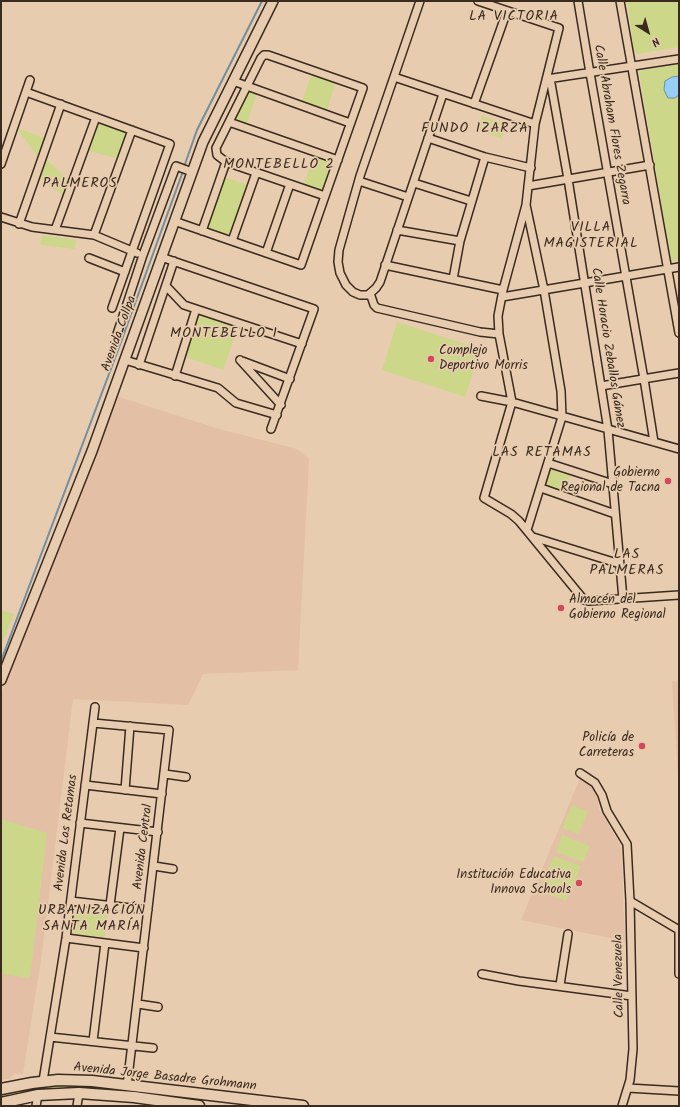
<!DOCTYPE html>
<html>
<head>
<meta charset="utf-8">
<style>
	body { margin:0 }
	#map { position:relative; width:680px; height:1107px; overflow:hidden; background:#e8ccaf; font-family:Kalam,sans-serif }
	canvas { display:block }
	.frame { position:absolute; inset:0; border:2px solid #3b2a1e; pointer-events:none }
	.north { position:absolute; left:628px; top:12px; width:40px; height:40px; -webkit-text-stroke:3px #e8ccaf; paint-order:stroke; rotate:143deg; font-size:11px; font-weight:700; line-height:16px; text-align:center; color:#3b2a1e }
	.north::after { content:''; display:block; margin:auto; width:14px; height:18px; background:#3b2a1e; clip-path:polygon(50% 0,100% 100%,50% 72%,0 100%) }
</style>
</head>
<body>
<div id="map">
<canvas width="680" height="1107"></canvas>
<div class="frame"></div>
<div class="north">N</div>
</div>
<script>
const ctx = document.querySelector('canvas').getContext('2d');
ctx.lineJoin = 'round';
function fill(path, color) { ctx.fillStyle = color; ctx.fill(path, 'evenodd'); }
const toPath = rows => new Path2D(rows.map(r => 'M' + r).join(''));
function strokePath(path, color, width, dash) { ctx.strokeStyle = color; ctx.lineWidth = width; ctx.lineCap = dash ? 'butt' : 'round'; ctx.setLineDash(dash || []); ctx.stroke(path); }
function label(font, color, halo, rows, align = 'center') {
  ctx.font = font + ' Kalam,sans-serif'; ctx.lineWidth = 3.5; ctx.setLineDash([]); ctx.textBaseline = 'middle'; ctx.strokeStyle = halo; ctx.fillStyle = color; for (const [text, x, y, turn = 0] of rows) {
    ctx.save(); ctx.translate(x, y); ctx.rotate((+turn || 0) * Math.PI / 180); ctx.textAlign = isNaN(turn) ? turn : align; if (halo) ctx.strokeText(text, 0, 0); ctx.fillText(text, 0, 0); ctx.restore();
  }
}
fill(toPath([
	[116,396,219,429,297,449,309,459,298,670,203,674,188,705,73,699,42,953,23,1074,14,1073,11,1078,1,1080,1,693],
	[672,681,679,682,679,791],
	[580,778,591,786,598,800,599,809,621,846,625,941,521,920]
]), '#e3bfa5');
fill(toPath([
	[627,1,679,1,679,47,638,54,634,51],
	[679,64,679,260,671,261,639,71],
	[312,73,336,81,327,111,302,102],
	[248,90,257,93,247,124,234,120],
	[482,116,507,124,502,139,477,130],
	[99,120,129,132,119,159,88,151],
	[16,127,46,139,39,159],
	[314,154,334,161,322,193,303,186],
	[46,159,70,181,64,196,40,179],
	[224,177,249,185,230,238,206,229],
	[42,235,76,240,75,249,40,245],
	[199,313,238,327,223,370,185,357],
	[397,322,481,349,465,397,382,370],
	[550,469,570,475,565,493,545,486],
	[1,610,14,614,1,646],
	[572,805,588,812,578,834,562,828],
	[1,819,47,833,30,978,1,974],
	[562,835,590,846,583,862,556,852],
	[554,856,581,866,566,901,539,890],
	[74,905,108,909,105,937,70,933],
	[62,1085,111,1088,188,1097,191,1099,188,1101,60,1089,27,1092,1,1098,1,1094,24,1089]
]), '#cdd78a');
const water = toPath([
	[679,76,679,95,675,98,668,98,664,90,665,81,672,77,679,76]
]);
fill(water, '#97d0f7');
strokePath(water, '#728ea0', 1);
strokePath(toPath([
	[185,164,197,130,262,1],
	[1,661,121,342,182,174]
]), '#728ea0', 2);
const minor = toPath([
	[420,1,360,176,339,250,338,262,340,273,346,285,353,292,360,295,368,295,376,288,380,282,443,94],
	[578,1,590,73,644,379,654,442],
	[620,1,679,333],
	[394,77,535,124,559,28,478,1],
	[550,78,568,179,608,430,623,599],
	[547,79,679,59],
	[233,81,350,123],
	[26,92,170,144,112,308],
	[474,104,507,11],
	[229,122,338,160],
	[428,138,485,157,531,168],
	[1,164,30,80],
	[359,181,408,197],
	[414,183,471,201],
	[528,186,650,165],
	[526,205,503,290,498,316,499,334,512,402,484,498,511,514,519,521,584,600,589,601,679,595],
	[1,217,32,227,94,235,137,253],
	[174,221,301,265,325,196,363,88,268,55,264,55,261,58,216,148,217,155,226,162,325,196],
	[19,224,61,104],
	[55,230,96,117],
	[397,230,460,241],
	[202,231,226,162],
	[94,235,132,130],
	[232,241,256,173],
	[266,253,290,184],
	[161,257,314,309,271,429],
	[89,258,125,272],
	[385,265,503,290],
	[453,279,460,241,485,157],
	[166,286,184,305,302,344],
	[370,293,374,305,377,308,480,332,499,334],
	[502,297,679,267],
	[117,334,143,255,176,166,192,172],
	[125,360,218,388,236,403,277,415],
	[240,360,281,405],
	[242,361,290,379],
	[139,365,174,261],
	[175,376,196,309],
	[601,386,679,373],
	[481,396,512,402,679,449],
	[548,463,613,484],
	[541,488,615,514],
	[527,530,562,417,561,391,544,290,526,205,535,124],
	[533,537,620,564],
	[93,723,169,730,127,1086],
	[580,773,595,783,602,795,607,811,627,844,630,901,633,1049,630,1080,622,1106],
	[165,774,186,777],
	[85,785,162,794],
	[125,790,130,726],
	[80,823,158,832],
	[154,866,173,869],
	[71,901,148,910],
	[630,901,679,930],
	[110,905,120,828],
	[679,930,679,974],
	[66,938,144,948],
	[482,974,519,981,632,996],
	[560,985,568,934],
	[138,1004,158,1007],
	[50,1037,153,1048],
	[93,1041,105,943],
	[43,1081,66,938,95,707],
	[628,1088,679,1091],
	[36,1106,38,1095],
	[77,1106,79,1093]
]);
const major = toPath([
	[1,680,92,451,203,142,273,1]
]);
const highway = toPath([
	[1,1089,32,1083,58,1080,92,1081,303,1106],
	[1,1103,38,1095,79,1093,134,1097,199,1106]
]);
strokePath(minor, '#3b2a1e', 10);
strokePath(major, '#3b2a1e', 12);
strokePath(highway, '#3b2a1e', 13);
strokePath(minor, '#e8ccaf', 7);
strokePath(major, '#e8ccaf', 9);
strokePath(highway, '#e8ccaf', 10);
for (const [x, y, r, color] of [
	[431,359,4,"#d1495b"],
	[668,481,4,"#d1495b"],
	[561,608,4,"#d1495b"],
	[642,746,4,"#d1495b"],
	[579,883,4,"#d1495b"]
]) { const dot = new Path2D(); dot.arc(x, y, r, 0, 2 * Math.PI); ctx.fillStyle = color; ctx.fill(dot); strokePath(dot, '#e8ccaf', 1.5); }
label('13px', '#3b2a1e', '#e8ccaf', [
	["Calle Abraham Flores Zegarra",611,125,80],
	["Avenida Collpa",120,334,-70],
	["Calle Horacio Zeballos Gámez",607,348,81],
	["Avenida Las Retamas",67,833,-83],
	["Avenida Central",144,847,-83],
	["Calle Venezuela",620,976,-91],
	["Avenida Jorge Basadre Grohmann",165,1078,6]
]);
label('13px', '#3b2a1e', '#e8ccaf', [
	["Complejo",439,352,"left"],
	["Deportivo Morris",439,367,"left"],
	["Gobierno",660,474],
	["Regional de Tacna",660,489],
	["Almacén del",569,601,"left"],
	["Gobierno Regional",569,616,"left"],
	["Policía de",634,739],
	["Carreteras",634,754],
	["Institución Educativa",571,876],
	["Innova Schools",571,891]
], 'right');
ctx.letterSpacing = '1px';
label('14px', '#3b2a1e', '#e8ccaf', [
	["LA VICTORIA",514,18],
	["FUNDO IZARZA",475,130],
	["MONTEBELLO 2",279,166],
	["PALMEROS",80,185],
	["VILLA",591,229],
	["MAGISTERIAL",591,245],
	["MONTEBELLO 1",224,335],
	["LAS RETAMAS",542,454],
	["LAS",627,556],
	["PALMERAS",627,572],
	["URBANIZACIÓN",92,912],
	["SANTA MARÍA",92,928]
]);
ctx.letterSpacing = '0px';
</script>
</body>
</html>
